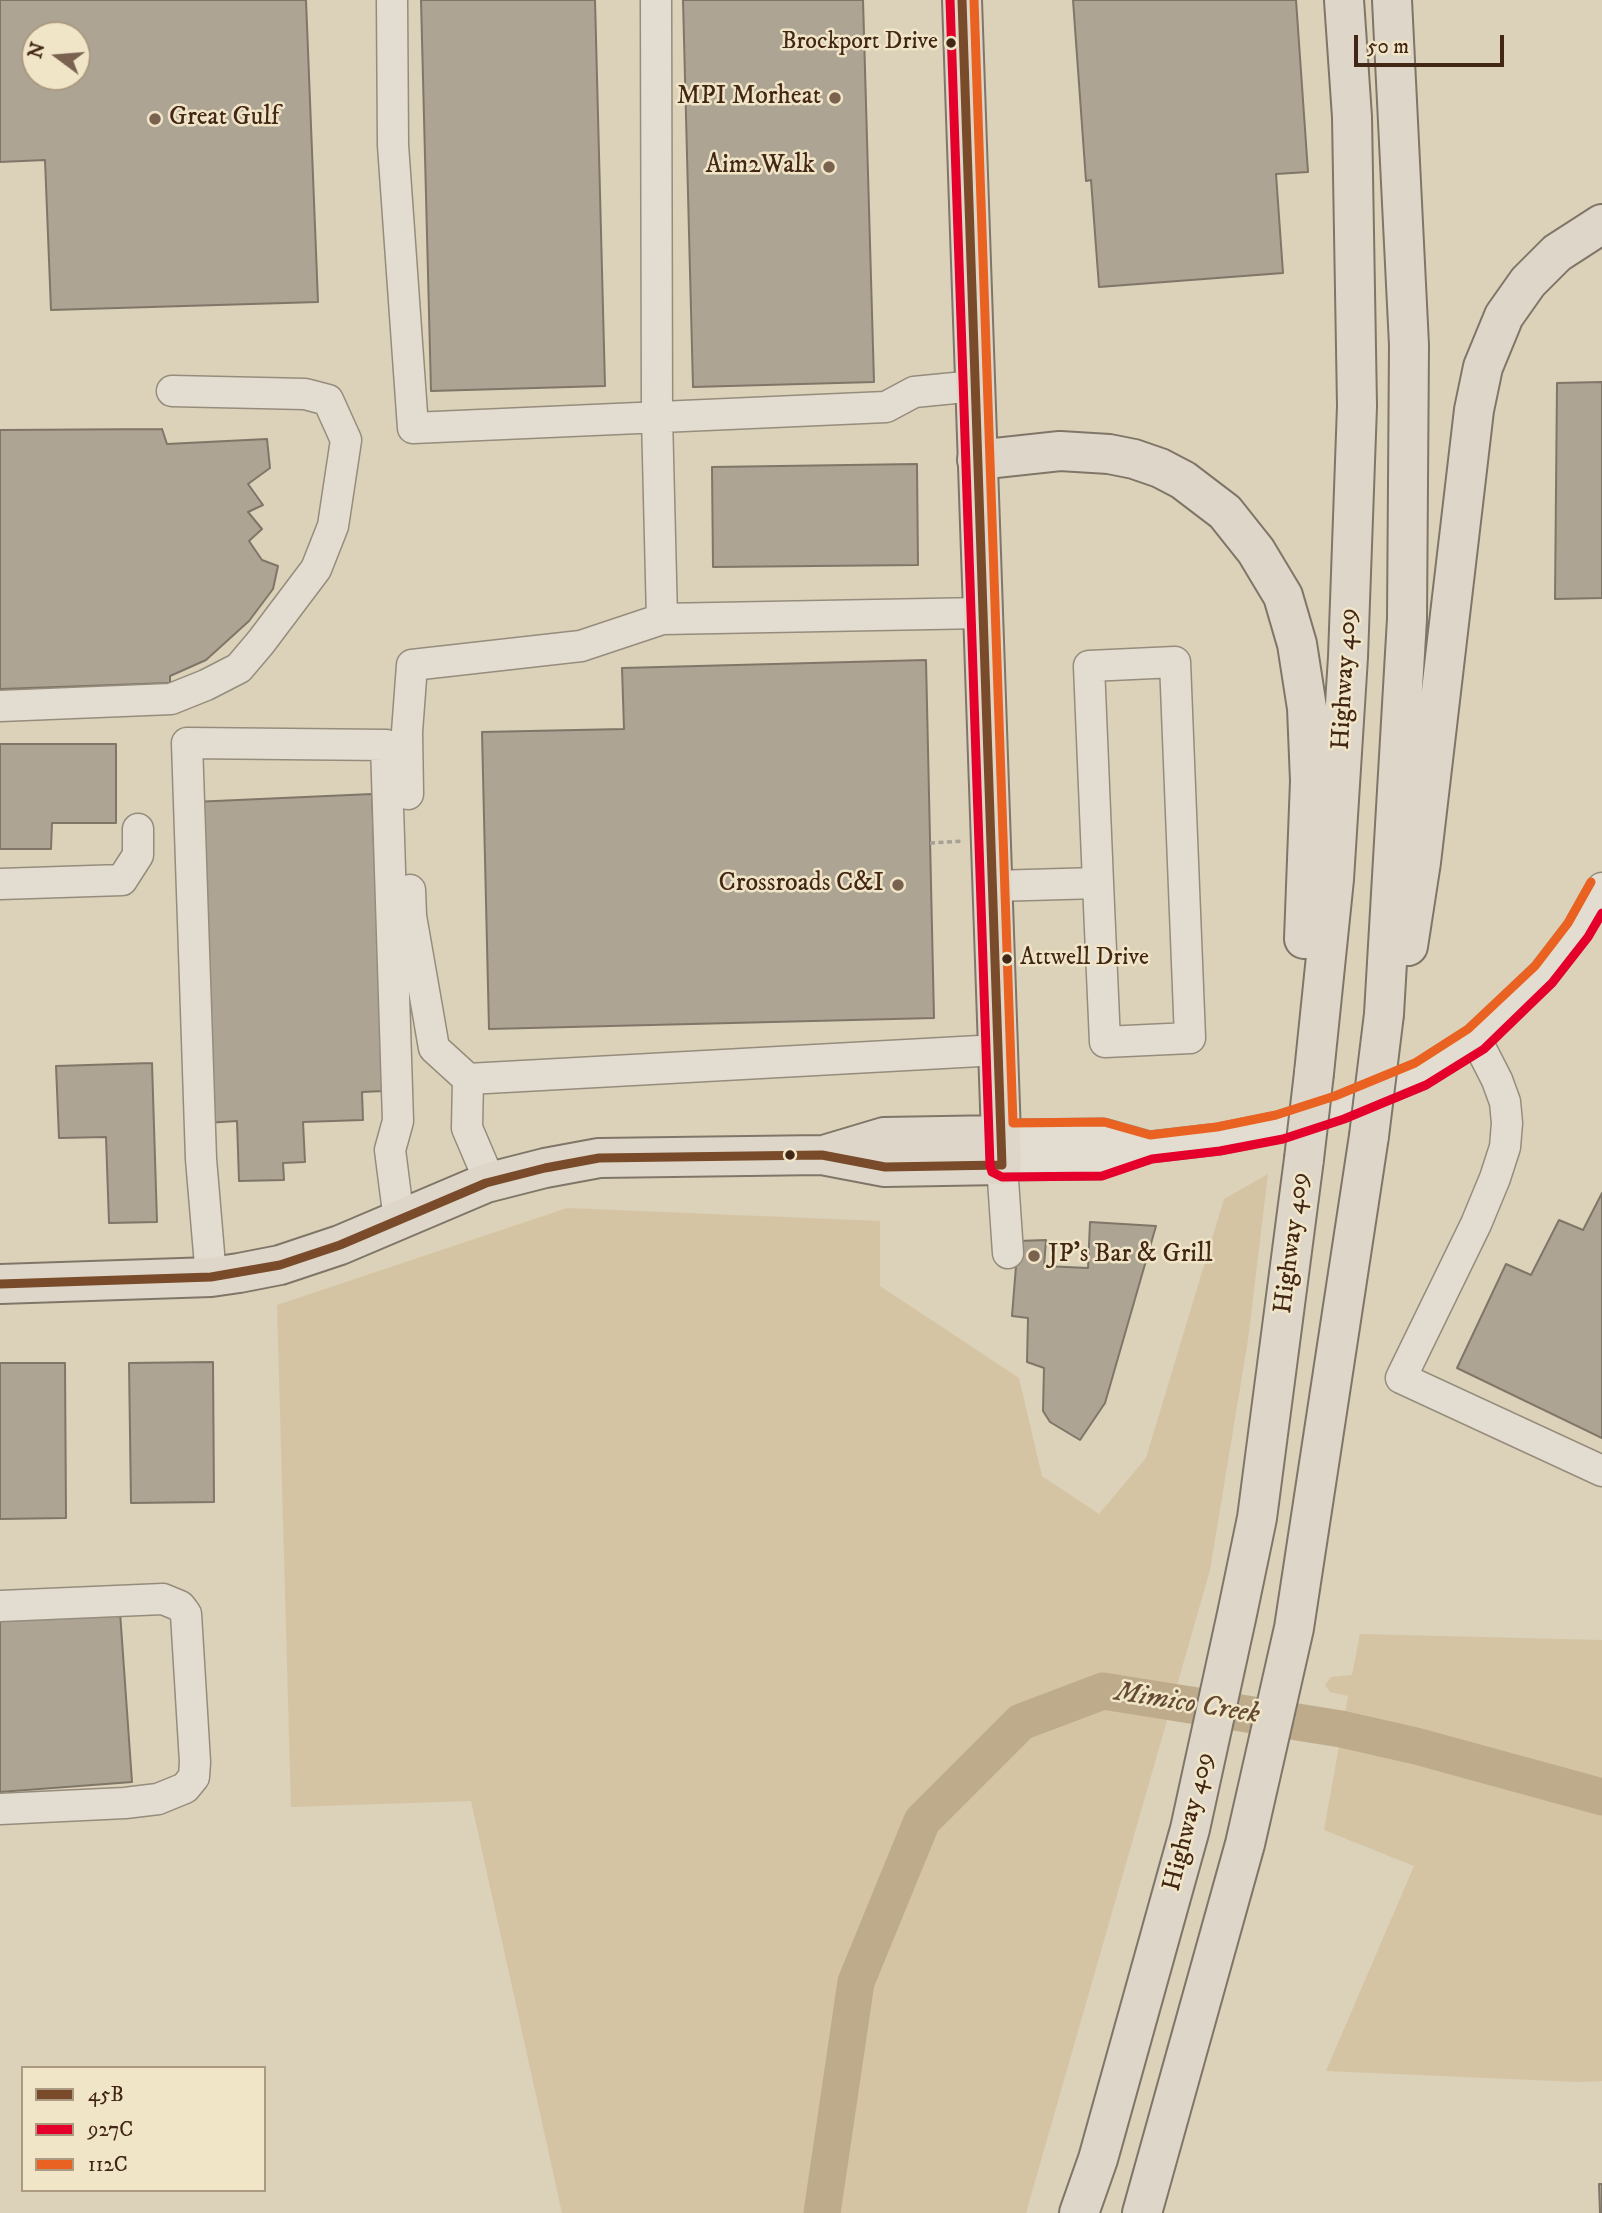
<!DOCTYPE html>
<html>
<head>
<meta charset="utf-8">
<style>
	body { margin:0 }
	#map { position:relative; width:1602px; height:2213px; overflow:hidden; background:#dcd1b9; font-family:"IM FELL DW Pica",serif }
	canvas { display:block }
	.legend { position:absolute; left:21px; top:2066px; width:245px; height:126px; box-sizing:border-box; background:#f1e5c8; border:2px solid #ab9981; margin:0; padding:9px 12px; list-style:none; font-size:21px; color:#432716 }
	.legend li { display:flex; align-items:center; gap:14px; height:35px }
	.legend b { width:35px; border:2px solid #ab9981 }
	.north { position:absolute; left:21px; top:21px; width:70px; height:70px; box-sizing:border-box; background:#f1e5c8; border:2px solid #ab9981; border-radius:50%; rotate:286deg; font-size:19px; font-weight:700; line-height:28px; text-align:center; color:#432716 }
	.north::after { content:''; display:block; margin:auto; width:24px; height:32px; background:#79624f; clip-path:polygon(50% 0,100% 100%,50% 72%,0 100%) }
	.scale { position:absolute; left:1354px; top:35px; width:150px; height:32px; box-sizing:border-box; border:4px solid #432716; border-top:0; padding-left:9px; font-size:21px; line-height:24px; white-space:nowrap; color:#432716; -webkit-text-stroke:5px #f1e5c8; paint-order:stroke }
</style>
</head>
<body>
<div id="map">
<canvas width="1602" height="2213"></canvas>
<ul class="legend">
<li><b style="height:9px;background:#7a4b2a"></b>45B</li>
<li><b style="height:9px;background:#e4002b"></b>927C</li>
<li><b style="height:9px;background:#e96221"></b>112C</li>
</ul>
<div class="north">N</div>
<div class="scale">50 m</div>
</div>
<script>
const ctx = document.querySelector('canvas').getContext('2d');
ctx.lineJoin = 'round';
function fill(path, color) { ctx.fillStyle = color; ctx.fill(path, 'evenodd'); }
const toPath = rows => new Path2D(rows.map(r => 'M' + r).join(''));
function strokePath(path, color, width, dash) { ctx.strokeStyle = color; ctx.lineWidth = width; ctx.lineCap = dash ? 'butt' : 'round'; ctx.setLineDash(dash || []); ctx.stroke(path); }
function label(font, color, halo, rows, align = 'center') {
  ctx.font = font + ' "IM FELL DW Pica",serif'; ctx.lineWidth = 5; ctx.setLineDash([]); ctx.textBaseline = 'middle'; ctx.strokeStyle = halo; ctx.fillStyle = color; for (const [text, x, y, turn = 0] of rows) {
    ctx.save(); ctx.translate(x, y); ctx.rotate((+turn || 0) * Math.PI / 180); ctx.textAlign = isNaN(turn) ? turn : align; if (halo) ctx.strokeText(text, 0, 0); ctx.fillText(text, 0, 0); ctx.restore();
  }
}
fill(toPath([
	[1268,1174,1248,1340,1210,1570,1026,2213,562,2213,471,1801,291,1807,277,1305,567,1208,880,1221,880,1286,1019,1378,1042,1476,1099,1514,1146,1458,1224,1199],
	[1360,1634,1602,1640,1602,2081,1579,2082,1326,2071,1414,1866,1324,1830,1348,1696,1330,1692,1325,1685,1331,1677,1352,1675]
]), '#d4c4a4');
strokePath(toPath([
	[822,2213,856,1982,922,1821,1021,1722,1103,1691,1341,1729,1416,1746,1602,1797]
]), '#beab8c', 37);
const building = toPath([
	[0,0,306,0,318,302,51,310,45,160,0,162,0,0],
	[35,35,77,35,77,77,35,77,35,35],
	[421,0,595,0,605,386,431,391,421,0],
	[683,0,863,0,874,382,693,387,683,0],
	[1073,0,1296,0,1308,172,1276,174,1283,273,1099,287,1091,180,1086,181,1073,0],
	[1602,382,1602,598,1555,599,1557,383,1602,382],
	[162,429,167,444,267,439,270,468,248,484,263,505,248,512,262,529,249,541,262,560,278,566,273,589,249,621,206,660,170,676,170,683,0,689,0,430,162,429],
	[917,464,918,565,713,567,712,467,917,464],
	[926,660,934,1018,489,1029,482,732,624,729,622,668,926,660],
	[0,744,116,744,116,823,52,823,51,849,0,849,0,744],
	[372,794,384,1091,362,1092,363,1120,303,1122,305,1162,283,1163,284,1180,239,1181,237,1121,206,1123,193,802,372,794],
	[152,1063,157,1222,109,1223,106,1137,59,1138,56,1066,152,1063],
	[1602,1193,1602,1438,1457,1368,1506,1264,1531,1275,1559,1220,1583,1230,1602,1193],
	[1090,1222,1156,1226,1105,1403,1080,1440,1050,1422,1043,1411,1044,1368,1027,1362,1028,1318,1012,1316,1018,1241,1046,1240,1044,1266,1088,1268,1090,1222],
	[213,1362,214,1502,131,1503,129,1363,213,1362],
	[0,1363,65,1363,66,1518,0,1519,0,1363],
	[120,1612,132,1782,0,1792,0,1621,120,1612],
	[1599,2184,1602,2184,1602,2213,1600,2213,1599,2184]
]);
fill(building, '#aea494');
strokePath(building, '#807668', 2);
const minor = toPath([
	[392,0,393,145,413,428,886,407,914,392,975,386],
	[656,0,657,417,662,619,983,613],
	[0,706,171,699,206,685,239,668,261,642,316,569,333,526,346,440,328,400,305,394,172,391],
	[408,794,407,732,412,665,581,646,662,619],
	[0,884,122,880,138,855,138,829],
	[993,886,1098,883,1105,1042,1190,1038,1175,662,1089,666,1098,883],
	[410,890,411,916,434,1048,468,1079],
	[1476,1039,1497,1080,1505,1102,1507,1123,1505,1147,1495,1178,1476,1224,1401,1378,1602,1471],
	[1001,1135,1103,1134,1149,1147],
	[490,1182,467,1128,468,1079,998,1050],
	[1008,1253,1002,1165,1099,1164,1149,1147,1219,1139,1279,1127,1339,1108,1421,1074,1476,1039,1544,974,1578,930,1602,888],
	[211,1277,201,1159,187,743,386,745,398,1121,390,1150,399,1220],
	[0,1606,163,1599,180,1606,186,1614,195,1762,194,1777,185,1788,158,1799,125,1803,0,1809]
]);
const major = toPath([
	[827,1154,884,1137,1001,1135],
	[0,1284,211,1277,239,1273,280,1265,340,1245,486,1183,545,1168,599,1158,822,1155,885,1167,1002,1165,962,0]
]);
const highway = toPath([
	[977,460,1060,451,1109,454,1134,459,1160,468,1183,480,1225,512,1256,551,1283,596,1297,644,1307,708,1310,781,1304,939],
	[1408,946,1421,862,1474,410,1483,367,1504,316,1528,282,1557,253,1602,224],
	[1384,1014,1407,619,1409,345,1392,0],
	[1314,1073,1334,879,1348,657,1357,406,1352,117,1344,0],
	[1079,2213,1098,2159,1190,1829,1237,1614,1257,1518,1304,1159],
	[1142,2213,1245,1844,1294,1628,1369,1136]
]);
strokePath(minor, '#968c7c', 33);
strokePath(major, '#807668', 42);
strokePath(highway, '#807668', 42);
strokePath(toPath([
	[930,843,963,841]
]), '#a6a095', 3.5, [5, 3.5]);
strokePath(minor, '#e3ddd1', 30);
strokePath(major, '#ded7c9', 38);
strokePath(highway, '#ded7c9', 38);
const highwayBridge = toPath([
	[1369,1136,1384,1014],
	[1304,1159,1314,1073]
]);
strokePath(highwayBridge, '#807668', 42, []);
strokePath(highwayBridge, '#ded7c9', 38);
strokePath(toPath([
	[0,1284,211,1277,280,1265,340,1245,486,1183,545,1168,599,1158,822,1155,885,1167,1002,1165,962,0]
]), '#7a4b2a', 9);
strokePath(toPath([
	[950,0,990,1165,992,1172,1002,1177,1102,1176,1152,1159,1220,1151,1283,1139,1344,1119,1426,1085,1484,1049,1552,983,1588,937,1602,913]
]), '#e4002b', 9);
strokePath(toPath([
	[974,0,1013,1123,1104,1122,1150,1135,1217,1127,1276,1115,1335,1096,1415,1063,1468,1029,1535,966,1568,923,1591,882]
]), '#e96221', 9);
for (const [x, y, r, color] of [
	[951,43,6,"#432716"],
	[835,98,7,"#79624f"],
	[155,119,7,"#79624f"],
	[829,167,7,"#79624f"],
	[898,885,7,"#79624f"],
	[1007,959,6,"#432716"],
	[790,1155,6,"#432716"],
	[1034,1256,7,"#79624f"]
]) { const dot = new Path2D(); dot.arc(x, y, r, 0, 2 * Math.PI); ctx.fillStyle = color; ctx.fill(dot); strokePath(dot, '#f1e5c8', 2.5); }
label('24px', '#432716', '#f1e5c8', [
	["Brockport Drive",938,43],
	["Attwell Drive",1020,959,"left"]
], 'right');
label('26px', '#432716', '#f1e5c8', [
	["MPI Morheat",821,98],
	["Great Gulf",169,119,"left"],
	["Aim2Walk",815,167],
	["Crossroads C&I",884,885],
	["JP's Bar & Grill",1048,1256,"left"]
], 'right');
label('26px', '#432716', '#f1e5c8', [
	["Highway 409",1346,679,-87],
	["Highway 409",1293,1243,-83],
	["Highway 409",1190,1822,-76]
]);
label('italic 28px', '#644a33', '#f1e5c8', [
	["Mimico Creek",1187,1705,9]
]);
</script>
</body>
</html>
